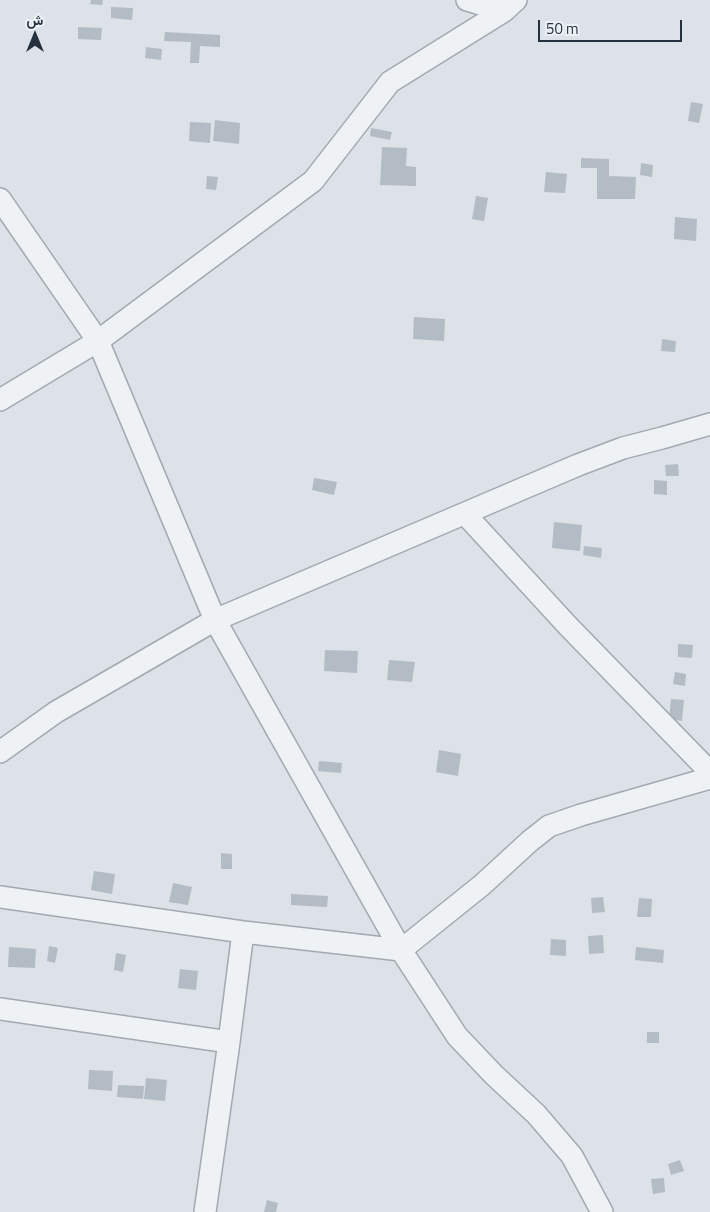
<!DOCTYPE html>
<html>
<head>
<meta charset="utf-8">
<style>
	body { margin:0 }
	#map { position:relative; width:710px; height:1212px; overflow:hidden; background:#dce2e7; font-family:"Titillium Web",Vazirmatn,sans-serif }
	canvas { display:block }
	.north { position:absolute; left:10px; top:10px; width:50px; height:50px; -webkit-text-stroke:4px #ecf1f5; paint-order:stroke; rotate:0deg; font-size:14px; font-weight:700; line-height:20px; text-align:center; color:#25313e }
	.north::after { content:''; display:block; margin:auto; width:18px; height:22px; background:#25313e; clip-path:polygon(50% 0,100% 100%,50% 72%,0 100%) }
	.scale { position:absolute; left:538px; top:20px; width:144px; height:22px; box-sizing:border-box; border:2px solid #25313e; border-top:0; padding-left:6px; font-size:15px; line-height:18px; white-space:nowrap; color:#25313e; -webkit-text-stroke:4px #ecf1f5; paint-order:stroke }
</style>
</head>
<body>
<div id="map">
<canvas width="710" height="1212"></canvas>
<div class="north">ش</div>
<div class="scale">50 m</div>
</div>
<script>
const ctx = document.querySelector('canvas').getContext('2d');
ctx.lineJoin = 'round';
function fill(path, color) { ctx.fillStyle = color; ctx.fill(path, 'evenodd'); }
const toPath = rows => new Path2D(rows.map(r => 'M' + r).join(''));
function strokePath(path, color, width, dash) { ctx.strokeStyle = color; ctx.lineWidth = width; ctx.lineCap = dash ? 'butt' : 'round'; ctx.setLineDash(dash || []); ctx.stroke(path); }
fill(toPath([
	[91,0,103,0,102,5,90,4],
	[111,7,133,8,132,20,111,18],
	[78,27,102,28,101,40,78,39],
	[165,32,220,35,220,47,200,46,199,63,190,63,191,42,164,41],
	[146,47,162,49,161,60,145,58],
	[691,102,703,104,699,123,688,121],
	[215,120,240,123,239,144,213,141],
	[190,122,211,123,210,143,189,141],
	[371,128,392,132,390,140,370,136],
	[382,147,407,148,406,166,416,167,416,186,380,185],
	[581,158,609,159,609,176,636,177,635,199,597,199,597,168,581,168],
	[641,163,653,165,652,177,640,175],
	[546,172,567,174,565,193,544,192],
	[207,176,218,177,216,190,206,189],
	[476,196,488,198,484,221,472,219],
	[675,217,697,219,696,241,674,239],
	[414,317,445,319,444,341,413,339],
	[662,339,676,341,675,352,661,351],
	[678,464,679,476,666,476,665,465],
	[314,478,337,482,334,495,312,490],
	[654,480,667,481,667,495,654,494],
	[554,522,582,525,580,551,552,548],
	[584,546,602,548,601,558,583,555],
	[678,644,693,645,692,658,678,657],
	[325,650,358,651,357,673,324,671],
	[389,660,415,662,412,682,387,680],
	[675,672,686,674,685,686,673,684],
	[671,699,684,700,682,721,669,719],
	[439,750,461,754,458,776,436,772],
	[319,761,342,763,341,773,318,771],
	[221,853,232,854,232,869,221,869],
	[94,871,115,874,112,894,91,890],
	[173,883,192,887,188,905,169,902],
	[291,894,328,896,327,907,291,905],
	[603,897,605,912,592,913,591,898],
	[639,898,652,899,651,917,637,917],
	[603,935,604,953,589,954,588,936],
	[551,939,566,940,566,956,550,955],
	[49,946,58,948,55,963,47,961],
	[9,947,36,949,35,968,8,967],
	[636,947,664,950,663,963,635,960],
	[116,953,126,955,123,972,114,970],
	[180,969,198,971,196,990,178,988],
	[647,1032,659,1032,659,1043,647,1043],
	[89,1070,113,1071,112,1091,88,1089],
	[146,1078,167,1080,165,1101,144,1099],
	[118,1085,144,1086,143,1099,117,1097],
	[680,1160,684,1171,671,1175,668,1164],
	[664,1178,665,1192,653,1194,651,1179],
	[267,1200,278,1203,276,1212,264,1212]
]), '#b3bcc4');
const minor = toPath([
	[467,0,504,11],
	[0,199,98,341,215,620,401,950,457,1036,494,1075,536,1114,572,1156,602,1212],
	[0,400,98,341,313,181,390,82,504,11,516,0],
	[465,514,568,626,710,772],
	[0,752,56,712,215,620,578,465,623,448,662,438,710,424],
	[0,897,243,932,401,950,482,885,530,841,549,826,581,815,710,778],
	[0,1009,229,1042],
	[205,1212,229,1042,243,932]
]);
strokePath(minor, '#a1a9b1', 24);
strokePath(minor, '#eff2f5', 21);
</script>
</body>
</html>
